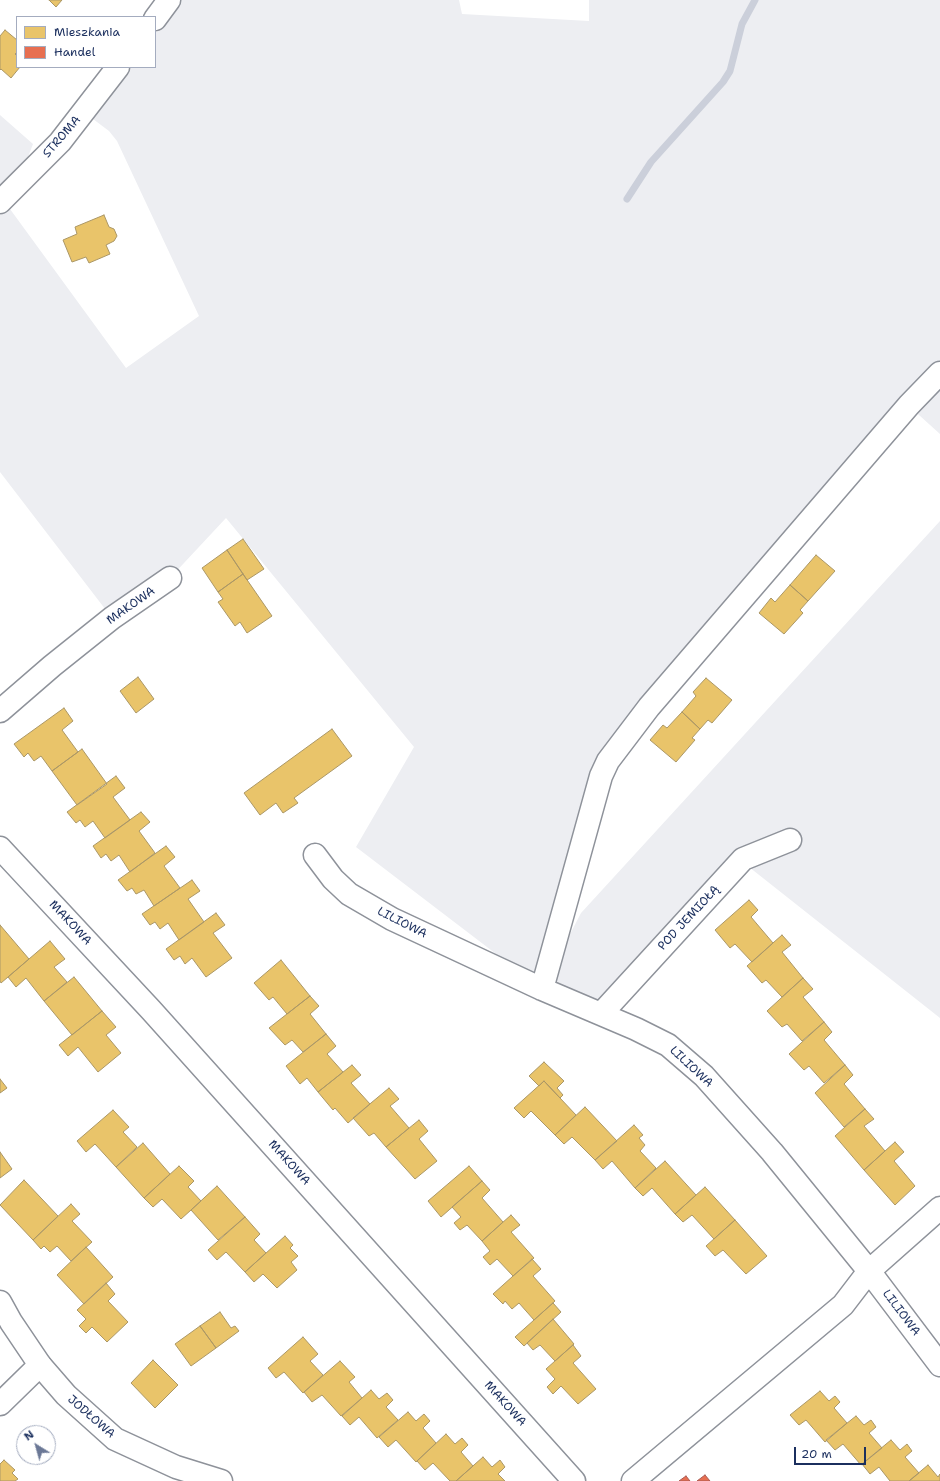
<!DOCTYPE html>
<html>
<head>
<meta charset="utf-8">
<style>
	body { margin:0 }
	#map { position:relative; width:940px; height:1481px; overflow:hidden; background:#fff; font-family:"Shantell Sans",sans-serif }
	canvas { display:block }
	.legend { position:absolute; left:16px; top:16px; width:140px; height:52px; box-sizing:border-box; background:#fff; border:1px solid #a4acbf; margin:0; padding:5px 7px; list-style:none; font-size:12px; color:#1b2f5e }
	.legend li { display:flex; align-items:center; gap:8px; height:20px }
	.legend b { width:20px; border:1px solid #a4acbf }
	.north { position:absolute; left:16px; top:1425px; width:40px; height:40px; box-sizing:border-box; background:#fff; border:1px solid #a4acbf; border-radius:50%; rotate:323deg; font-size:11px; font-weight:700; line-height:16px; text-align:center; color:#1b2f5e }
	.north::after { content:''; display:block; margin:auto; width:14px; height:18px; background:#6b7896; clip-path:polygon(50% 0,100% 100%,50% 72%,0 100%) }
	.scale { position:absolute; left:794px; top:1447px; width:72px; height:18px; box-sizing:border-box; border:2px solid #1b2f5e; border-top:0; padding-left:5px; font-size:12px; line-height:14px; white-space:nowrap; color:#1b2f5e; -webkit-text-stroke:3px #fff; paint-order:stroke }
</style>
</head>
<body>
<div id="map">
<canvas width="940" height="1481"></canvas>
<ul class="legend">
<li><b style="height:11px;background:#e9c46a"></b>Mieszkania</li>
<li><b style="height:11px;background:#e76f51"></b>Handel</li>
</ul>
<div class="north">N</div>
<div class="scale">20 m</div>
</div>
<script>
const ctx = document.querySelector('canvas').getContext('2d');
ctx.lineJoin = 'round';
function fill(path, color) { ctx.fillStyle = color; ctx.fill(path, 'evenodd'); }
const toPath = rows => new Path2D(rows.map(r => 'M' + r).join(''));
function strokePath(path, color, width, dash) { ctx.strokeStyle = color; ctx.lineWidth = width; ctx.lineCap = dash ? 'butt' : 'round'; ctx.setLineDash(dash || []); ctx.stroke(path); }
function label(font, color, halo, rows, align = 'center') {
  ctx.font = font + ' "Shantell Sans",sans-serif'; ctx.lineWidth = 4; ctx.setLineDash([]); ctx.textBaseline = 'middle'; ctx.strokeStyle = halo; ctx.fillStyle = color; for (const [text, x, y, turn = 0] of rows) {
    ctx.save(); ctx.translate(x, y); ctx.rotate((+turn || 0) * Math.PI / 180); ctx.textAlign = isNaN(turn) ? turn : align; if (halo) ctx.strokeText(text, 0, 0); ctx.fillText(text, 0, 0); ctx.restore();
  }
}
fill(toPath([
	[178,0,459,0,462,14,589,21,589,0,940,0,940,434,909,406,608,761,543,986,581,913,940,521,940,1018,749,867,613,1018,542,989,356,847,414,747,226,518,170,578,112,618,0,472,0,215,10,209,126,368,199,316,117,141,109,131,89,116,127,67,155,67,155,31],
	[0,115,33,144,28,157,16,175,0,190]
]), '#edeef2');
const homes = toPath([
	[49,0,62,0,56,7,49,0],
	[5,30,17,40,17,52,15,54,17,56,17,67,20,67,11,78,1,69,0,70,0,36,5,30],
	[104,215,109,227,114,229,117,236,114,241,106,245,110,254,89,263,86,257,72,262,63,240,77,234,75,227,104,215],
	[243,539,264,569,247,580,227,550,243,539],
	[227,550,243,574,218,592,202,568,227,550],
	[816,555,835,571,808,601,790,585,816,555],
	[243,574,272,616,247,633,240,622,235,626,218,602,223,599,218,592,243,574],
	[790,585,808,601,800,610,803,613,784,634,759,613,771,598,775,602,790,585],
	[138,677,154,699,136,713,120,691,138,677],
	[706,678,732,700,712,723,708,720,700,729,682,712,696,696,693,692,706,678],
	[64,708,73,721,62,730,78,752,52,771,41,756,34,761,28,753,24,757,14,744,64,708],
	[682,712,700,729,692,738,695,740,676,762,650,740,663,725,667,728,682,712],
	[332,729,352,756,294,798,298,803,283,813,276,803,260,815,244,793,332,729],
	[82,749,107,784,77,805,52,771,82,749],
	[116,776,125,788,113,797,130,820,105,838,93,821,85,827,80,820,76,823,67,812,116,776],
	[141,812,150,822,139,831,155,853,130,872,119,855,111,861,106,854,101,858,93,846,141,812],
	[166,846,175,857,164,866,180,888,154,906,144,890,136,894,132,888,127,891,118,880,166,846],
	[192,880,200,891,188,899,204,922,179,940,168,923,160,929,155,922,150,925,142,914,192,880],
	[749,900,758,910,751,917,773,943,752,962,735,944,730,948,715,930,749,900],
	[216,913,225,925,213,933,232,958,206,977,192,958,185,964,180,956,174,960,166,949,216,913],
	[0,925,29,959,1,983,0,981,0,925],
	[782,935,791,945,782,952,803,978,782,997,766,980,762,983,747,966,782,935],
	[50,941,65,959,54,967,67,982,44,1001,26,978,16,987,8,977,50,941],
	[281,960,310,996,287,1014,273,997,269,1000,254,983,281,960],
	[74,977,102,1011,72,1035,44,1001,74,977],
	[803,978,813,989,803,997,824,1022,802,1041,787,1024,782,1027,767,1011,803,978],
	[310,996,319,1006,310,1014,326,1034,303,1052,292,1040,285,1045,269,1028,310,996],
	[102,1011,116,1027,106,1035,121,1053,98,1072,78,1047,68,1056,59,1045,102,1011],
	[824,1022,832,1032,824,1040,845,1065,824,1083,809,1066,804,1070,789,1054,824,1022],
	[326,1034,336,1046,327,1054,343,1072,318,1092,307,1078,300,1084,286,1066,326,1034],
	[544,1062,564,1081,557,1088,563,1095,560,1098,544,1081,539,1086,529,1076,544,1062],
	[352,1065,361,1075,351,1083,370,1104,348,1123,335,1108,333,1110,318,1092,352,1065],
	[845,1065,853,1075,844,1084,865,1109,844,1127,815,1093,845,1065],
	[0,1079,7,1088,0,1093,0,1079],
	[544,1081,576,1115,555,1135,531,1111,524,1118,514,1108,544,1081],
	[389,1088,399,1099,390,1106,409,1128,386,1147,374,1133,369,1136,353,1118,389,1088],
	[585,1107,617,1141,595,1160,572,1137,564,1144,555,1135,585,1107],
	[865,1109,874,1119,864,1126,885,1151,864,1170,835,1136,865,1109],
	[113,1110,129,1127,123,1132,137,1147,116,1167,95,1144,86,1152,77,1141,113,1110],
	[419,1120,428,1131,419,1139,437,1161,415,1179,386,1147,419,1120],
	[634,1125,643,1135,639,1138,645,1145,640,1151,656,1168,635,1188,612,1161,603,1169,595,1160,634,1125],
	[895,1142,904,1152,894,1161,915,1186,895,1205,864,1170,895,1142],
	[143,1143,170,1174,144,1198,116,1167,143,1143],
	[0,1152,12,1169,0,1178,0,1152],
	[665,1161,696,1195,675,1214,652,1188,643,1196,635,1188,665,1161],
	[179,1166,194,1181,188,1187,201,1201,181,1219,162,1199,153,1207,144,1198,179,1166],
	[469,1166,482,1181,441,1217,428,1201,469,1166],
	[24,1180,58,1216,33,1240,0,1205,24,1180],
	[482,1181,490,1190,482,1198,503,1222,482,1241,467,1225,460,1230,454,1223,461,1217,452,1207,482,1181],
	[217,1186,245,1217,218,1240,191,1210,217,1186],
	[705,1187,735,1220,714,1239,692,1215,683,1222,675,1214,705,1187],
	[71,1204,80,1214,72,1221,92,1242,71,1261,57,1246,50,1252,44,1246,41,1249,33,1240,71,1204],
	[511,1215,520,1225,511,1232,534,1258,513,1276,497,1259,490,1265,483,1257,490,1251,482,1241,511,1215],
	[245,1217,260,1234,254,1240,266,1253,245,1272,226,1252,217,1260,208,1250,245,1217],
	[735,1220,767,1256,746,1274,723,1250,715,1256,706,1246,735,1220],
	[285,1236,293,1245,290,1248,298,1256,291,1262,297,1270,277,1288,263,1274,254,1282,245,1272,285,1236],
	[86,1247,113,1277,84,1304,57,1275,86,1247],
	[532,1259,541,1269,533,1276,555,1301,534,1320,519,1303,512,1309,505,1301,503,1304,493,1294,532,1259],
	[106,1283,115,1294,108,1301,128,1322,107,1342,92,1327,86,1333,79,1326,86,1319,77,1310,106,1283],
	[553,1303,561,1312,524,1346,515,1337,553,1303],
	[220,1312,231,1328,235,1326,239,1331,216,1348,200,1326,220,1312],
	[553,1319,574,1344,555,1361,540,1345,533,1350,527,1343,553,1319],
	[200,1326,216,1348,191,1366,175,1344,200,1326],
	[303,1337,318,1354,310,1361,323,1375,303,1393,284,1372,276,1378,268,1368,303,1337],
	[573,1345,581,1356,573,1363,596,1389,578,1404,561,1386,553,1394,547,1387,555,1379,546,1369,573,1345],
	[153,1360,178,1385,155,1408,131,1383,153,1360],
	[340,1361,355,1377,349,1382,362,1398,341,1416,322,1395,312,1402,304,1392,340,1361],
	[371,1390,379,1399,387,1393,393,1400,386,1407,398,1420,377,1438,359,1417,350,1425,342,1416,371,1390],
	[820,1391,829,1401,835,1396,840,1402,834,1408,847,1423,825,1442,806,1420,799,1425,790,1415,820,1391],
	[408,1412,416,1421,424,1414,430,1421,423,1428,436,1443,416,1462,396,1440,388,1447,379,1437,408,1412],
	[856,1416,864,1425,871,1420,876,1427,869,1433,882,1448,861,1465,843,1444,835,1450,826,1440,856,1416],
	[446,1434,455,1444,462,1438,468,1445,461,1452,473,1466,456,1481,450,1481,433,1463,425,1470,417,1461,446,1434],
	[891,1440,900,1450,907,1444,912,1451,905,1457,919,1473,909,1481,890,1481,879,1467,870,1474,862,1464,891,1440],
	[483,1457,492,1467,500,1460,505,1467,498,1474,505,1481,456,1481,483,1457],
	[4,1460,15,1470,12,1473,18,1479,15,1481,0,1481,0,1464,4,1460],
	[928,1465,938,1477,940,1474,940,1481,909,1481,928,1465]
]);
fill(homes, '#e9c46a');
strokePath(homes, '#ab9766', 1);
const shops = toPath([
	[705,1475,710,1481,697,1481,705,1475],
	[686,1476,690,1481,679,1481,686,1476]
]);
fill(shops, '#e76f51');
strokePath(shops, '#aa5c55', 1);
strokePath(toPath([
	[627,199,651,162,723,82,730,71,742,24,755,0]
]), '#cbcfda', 7);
const street = toPath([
	[155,19,169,0],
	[0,202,60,142,118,67],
	[0,711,52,666,112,618,170,578],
	[0,848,151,1010,574,1481],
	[315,855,333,879,349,894,392,919,542,989,636,1029,668,1045,704,1076,772,1152,869,1271,940,1365],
	[542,989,601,776,608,761,649,707,909,405,940,373],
	[601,1014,743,859,790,840],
	[0,1404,40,1365],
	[633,1481,843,1305,869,1271,940,1208]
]);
const secondary = toPath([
	[0,1302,11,1322,40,1365,66,1395,115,1439,176,1467,221,1481]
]);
strokePath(street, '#8e929a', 25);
strokePath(secondary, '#8e929a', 25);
strokePath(street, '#fff', 22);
strokePath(secondary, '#fff', 22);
label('12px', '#1b2f5e', '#fff', [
	["STROMA",62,137,-49],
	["MAKOWA",131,606,-35],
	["POD JEMIOŁĄ",689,918,-47],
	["MAKOWA",70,923,47],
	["LILIOWA",402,923,27],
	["LILIOWA",691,1067,43],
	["MAKOWA",289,1163,48],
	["LILIOWA",901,1313,53],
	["MAKOWA",505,1404,48],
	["JODŁOWA",91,1417,41]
]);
</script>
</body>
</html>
